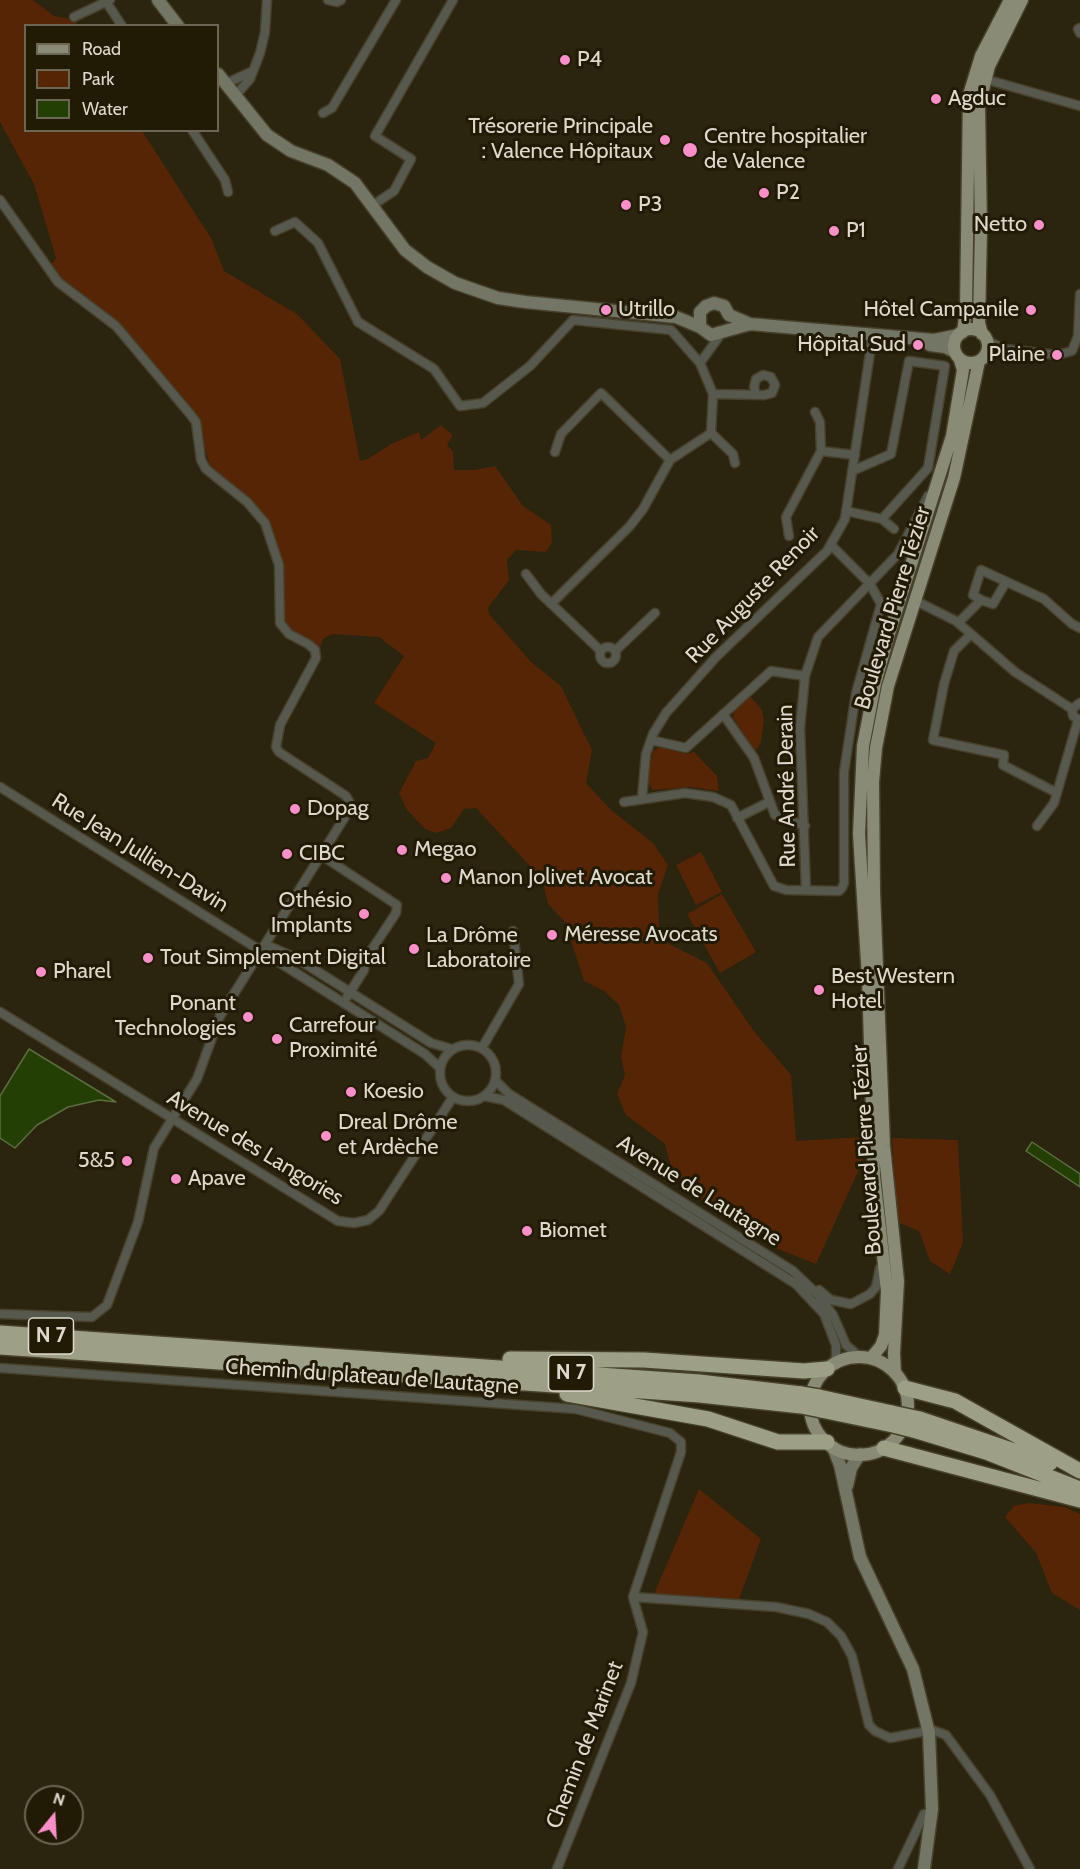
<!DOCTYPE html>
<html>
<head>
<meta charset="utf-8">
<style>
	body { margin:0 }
	#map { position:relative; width:1080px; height:1869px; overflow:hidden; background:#2b240e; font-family:Cabin,sans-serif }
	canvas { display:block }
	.legend { position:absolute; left:24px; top:24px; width:195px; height:108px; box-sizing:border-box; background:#211a05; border:2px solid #6c6655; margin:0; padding:8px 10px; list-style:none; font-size:18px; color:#ddd9cc }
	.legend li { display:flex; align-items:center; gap:12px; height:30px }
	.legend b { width:30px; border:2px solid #6c6655 }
	.north { position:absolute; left:24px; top:1785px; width:60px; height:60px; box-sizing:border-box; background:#211a05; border:2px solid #6c6655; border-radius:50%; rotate:18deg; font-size:16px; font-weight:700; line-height:24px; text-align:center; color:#ddd9cc }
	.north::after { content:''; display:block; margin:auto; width:21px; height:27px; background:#f98fc9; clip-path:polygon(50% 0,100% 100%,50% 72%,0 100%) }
</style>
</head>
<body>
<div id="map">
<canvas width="1080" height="1869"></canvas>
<ul class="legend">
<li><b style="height:8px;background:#898b76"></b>Road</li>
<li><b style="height:16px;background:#552505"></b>Park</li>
<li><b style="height:16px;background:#233f04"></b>Water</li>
</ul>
<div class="north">N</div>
</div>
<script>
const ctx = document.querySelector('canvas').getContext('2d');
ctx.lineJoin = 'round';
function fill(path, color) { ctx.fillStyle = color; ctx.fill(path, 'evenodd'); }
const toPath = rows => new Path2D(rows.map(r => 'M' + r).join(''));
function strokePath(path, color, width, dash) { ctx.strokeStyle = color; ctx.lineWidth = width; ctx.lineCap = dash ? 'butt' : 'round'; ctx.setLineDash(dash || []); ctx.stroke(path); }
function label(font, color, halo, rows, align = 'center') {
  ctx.font = font + ' Cabin,sans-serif'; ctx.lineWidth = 6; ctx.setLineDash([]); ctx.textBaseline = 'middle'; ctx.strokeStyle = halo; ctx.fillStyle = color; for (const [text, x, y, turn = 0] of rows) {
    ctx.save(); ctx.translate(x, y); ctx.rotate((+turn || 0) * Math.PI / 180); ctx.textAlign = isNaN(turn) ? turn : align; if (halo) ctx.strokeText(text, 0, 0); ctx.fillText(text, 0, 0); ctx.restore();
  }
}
fill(toPath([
	[0,0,33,0,54,16,74,20,78,25,26,26,26,130,142,131,211,238,224,271,297,314,340,359,360,461,368,459,391,444,419,432,421,440,441,425,453,435,447,445,453,452,454,470,475,470,495,466,523,506,551,525,552,542,546,552,516,550,507,560,509,580,488,608,489,614,531,662,561,686,592,750,586,783,611,810,653,843,668,865,658,895,659,924,667,943,707,963,753,1030,791,1075,796,1141,865,1137,862,1163,816,1264,778,1249,687,1191,672,1171,665,1144,626,1115,617,1094,625,1075,621,1057,626,1027,619,1005,604,991,584,981,565,922,548,904,542,879,476,808,464,809,451,828,436,833,425,829,407,810,399,793,416,761,428,758,436,743,374,703,404,656,379,637,332,634,323,639,320,648,288,629,282,612,281,560,272,530,264,517,246,496,212,472,195,415,113,318,57,275,51,265,56,258,34,184,0,122],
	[750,696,762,710,764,721,761,742,755,752,733,717,734,711],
	[660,747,687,754,694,752,717,776,719,791,690,787,653,790,647,781,653,751],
	[701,852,722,892,696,905,676,865],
	[722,894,756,952,720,973,687,914],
	[892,1138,958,1140,963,1243,950,1274,930,1261,919,1231,897,1222],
	[699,1489,761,1539,738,1602,654,1594],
	[1028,1503,1065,1507,1080,1514,1080,1610,1052,1593,1036,1553,1005,1517,1014,1506]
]), '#552505');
const water = toPath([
	[29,1049,116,1102,99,1100,68,1107,37,1125,15,1148,0,1138,0,1096,29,1049],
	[1032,1142,1080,1174,1080,1187,1026,1151,1032,1142]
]);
fill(water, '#233f04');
strokePath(water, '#5b6d40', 1.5);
const street = toPath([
	[328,0,337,2,341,0],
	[107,3,122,26],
	[74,17,110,0],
	[1080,28,1078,29,1080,33],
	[981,78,1080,106],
	[225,84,253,71],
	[235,96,250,79,260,53,265,32,267,0],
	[323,113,332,108,396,0],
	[192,130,225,180,228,192],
	[0,200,58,282,116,326,190,414,196,422,201,460,206,469,247,502,265,523,279,565,280,623,289,634,308,644,315,650,316,658,280,725,276,747,279,752,346,796,350,803,348,812,220,1016,197,1079,154,1148,138,1222,107,1305,92,1317,0,1314],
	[373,205,394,191,411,159,375,136,453,0],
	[275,231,295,222,318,243,358,322,434,369,460,406,483,403,530,366,573,320],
	[573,320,671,330,700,363],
	[987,341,1006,349,1057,355,1072,351,1078,336,1080,294],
	[985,356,1006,349],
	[713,394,764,395,772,393,775,385,771,377,763,375,756,379,754,387,756,394],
	[815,412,820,422,821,451],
	[711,433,733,454,735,463],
	[555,452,561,434,601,393,670,460],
	[852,471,891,454,909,361,945,366,928,468,882,519],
	[846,511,882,519,894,529],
	[789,536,786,517,821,451,855,455],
	[526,574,541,594,601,651],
	[914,600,956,621,1015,672,1072,709],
	[981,600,973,595,981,570,1044,599,1072,624,1080,628],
	[551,604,630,526,643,509,670,460,711,433,713,394,700,363,721,334],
	[958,623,981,600,993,604,1006,582],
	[971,634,954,651,944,684,933,740,1004,755,1003,765,1057,793],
	'600 655a8 8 0 1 1 16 0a8 8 0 1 1-16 0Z',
	[616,650,655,613],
	[1080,703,1072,709,1073,716,1080,720],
	[723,714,754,758,775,815,805,826],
	[651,740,686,748,771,671,805,676],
	[0,787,425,1054,440,1068],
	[642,798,646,754,653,734,666,713,716,657,827,551,845,519,873,333],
	[624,802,685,793,713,797,731,805,774,886,786,890,839,891,842,888,844,883,844,772,856,693,881,604,870,584,831,545],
	[737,818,769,802],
	[1037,826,1054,803,1078,720],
	[321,855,397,905,396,913,365,960,364,970,347,997],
	[806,890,800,728,805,676,818,637,898,554,928,496],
	[263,947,271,947,296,958,431,1043,452,1049],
	[0,1012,338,1221,354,1223,368,1220,379,1211,453,1097],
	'440 1073a28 28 0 1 1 56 0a28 28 0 1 1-56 0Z',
	[482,1048,519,984,513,931],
	[495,1080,509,1094,793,1271,818,1295,833,1315,846,1345,860,1357],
	[484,1096,504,1100,796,1284,824,1314,836,1345,836,1357,833,1365],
	[819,1290,831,1300,851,1304,870,1294,876,1287,880,1268],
	[0,1368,576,1409,670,1433,681,1442,681,1452,633,1597],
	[633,1597,776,1607,809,1614,827,1622,841,1636,852,1656,869,1725,875,1731,890,1738,932,1730,946,1735,990,1795,1030,1869],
	[557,1869,631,1683,643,1632,633,1597],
	[898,1869,924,1814,931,1813]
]);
const secondary = toPath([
	[158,0,178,26],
	[218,74,267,135,291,151,328,165,355,183,405,250,427,267,455,283,498,298,525,302,676,317,700,327,711,335,750,324],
	[700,327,700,312,706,306,714,303,724,306,729,315,750,324,934,340,959,335],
	[930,345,945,347,955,352],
	[833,1447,840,1465,860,1557,913,1669,929,1733,932,1809,924,1869],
	[847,1486,851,1468,860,1454]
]);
const primary = toPath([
	'954 346a17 17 0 1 1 34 0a17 17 0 1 1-34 0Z',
	[963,332,966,310,969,95,981,56,1010,0],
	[982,334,979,323,981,229,979,105,989,66,1022,0],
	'810 1406a49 49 0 1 1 98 0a49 49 0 1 1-98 0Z',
	[871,1358,881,1346,885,1335,887,1291,874,1176,868,978,859,834,863,746,875,684,889,634,952,436,963,370,960,360],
	[895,1373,894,1353,898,1281,884,1146,874,891,873,782,876,748,888,686,954,478,979,361]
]);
const highway = toPath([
	[0,1333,699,1382,801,1394],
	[0,1347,700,1395,801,1406],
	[510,1359,644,1360,804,1371,827,1369],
	[905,1388,955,1401,1080,1471],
	[567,1394,708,1419,778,1442,827,1442],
	[819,1397,892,1413],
	[821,1410,893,1425],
	[920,1419,1050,1463],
	[917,1431,986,1452,1080,1489],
	[884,1448,1080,1500]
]);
strokePath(street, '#47412c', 11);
strokePath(secondary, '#47412c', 15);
strokePath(primary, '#47412c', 15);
strokePath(highway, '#47412c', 18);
strokePath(street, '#57584e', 8);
strokePath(secondary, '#737565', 12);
strokePath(primary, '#898b76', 12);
strokePath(highway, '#9da086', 15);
const highwayBridge = toPath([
	[801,1394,819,1397],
	[801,1406,821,1410],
	[892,1413,920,1419],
	[893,1425,917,1431]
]);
strokePath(highwayBridge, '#47412c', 18, []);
strokePath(highwayBridge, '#9da086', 15);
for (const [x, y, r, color] of [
	[565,60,6,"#f98fc9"],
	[936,99,6,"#f98fc9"],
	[665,140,6,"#f98fc9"],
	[690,150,8,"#f98fc9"],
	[764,193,6,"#f98fc9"],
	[626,205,6,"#f98fc9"],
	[1039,225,6,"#f98fc9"],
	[834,231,6,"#f98fc9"],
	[606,310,6,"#f98fc9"],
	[1031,310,6,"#f98fc9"],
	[918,345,6,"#f98fc9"],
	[1057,355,6,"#f98fc9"],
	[295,809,6,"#f98fc9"],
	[402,850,6,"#f98fc9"],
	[287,854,6,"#f98fc9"],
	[446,878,6,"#f98fc9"],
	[364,914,6,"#f98fc9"],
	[552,935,6,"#f98fc9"],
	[414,949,6,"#f98fc9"],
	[148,958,6,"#f98fc9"],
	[41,972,6,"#f98fc9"],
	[819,990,6,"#f98fc9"],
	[248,1017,6,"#f98fc9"],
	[277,1039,6,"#f98fc9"],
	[351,1092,6,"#f98fc9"],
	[326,1136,6,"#f98fc9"],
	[127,1161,6,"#f98fc9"],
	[176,1179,6,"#f98fc9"],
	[527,1231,6,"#f98fc9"]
]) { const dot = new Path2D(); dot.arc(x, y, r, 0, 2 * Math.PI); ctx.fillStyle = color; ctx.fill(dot); strokePath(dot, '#211a05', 2); }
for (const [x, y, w] of [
	[51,1336,45],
	[571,1373,45]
]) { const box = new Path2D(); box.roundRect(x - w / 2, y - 18, w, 36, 4.5); ctx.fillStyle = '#211a05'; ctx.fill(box); strokePath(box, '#ddd9cc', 1.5); }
label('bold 21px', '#ddd9cc', null, [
	["N 7",51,1336],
	["N 7",571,1373]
]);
label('22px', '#ddd9cc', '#211a05', [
	["P4",577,60],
	["Agduc",948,99],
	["Trésorerie Principale",653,127,"right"],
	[": Valence Hôpitaux",653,152,"right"],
	["Centre hospitalier",704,137],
	["de Valence",704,162],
	["P2",776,193],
	["P3",638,205],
	["Netto",1027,225,"right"],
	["P1",846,231],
	["Utrillo",618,310],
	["Hôtel Campanile",1019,310,"right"],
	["Hôpital Sud",906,345,"right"],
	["Plaine",1045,355,"right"],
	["Dopag",307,809],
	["Megao",414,850],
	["CIBC",299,854],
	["Manon Jolivet Avocat",458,878],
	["Othésio",352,901,"right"],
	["Implants",352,926,"right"],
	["Méresse Avocats",564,935],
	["La Drôme",426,936],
	["Laboratoire",426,961],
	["Tout Simplement Digital",160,958],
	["Pharel",53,972],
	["Best Western",831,977],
	["Hotel",831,1002],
	["Ponant",236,1004,"right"],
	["Technologies",236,1029,"right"],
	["Carrefour",289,1026],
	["Proximité",289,1051],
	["Koesio",363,1092],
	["Dreal Drôme",338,1123],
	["et Ardèche",338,1148],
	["5&5",115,1161,"right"],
	["Apave",188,1179],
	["Biomet",539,1231]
], 'left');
label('22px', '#ddd9cc', '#211a05', [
	["Rue Auguste Renoir",753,595,-46],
	["Boulevard Pierre Tézier",893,608,-73],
	["Rue André Derain",787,786,-91],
	["Rue Jean Jullien-Davin",140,853,32],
	["Avenue des Langories",255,1148,31],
	["Boulevard Pierre Tézier",867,1150,-94],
	["Avenue de Lautagne",699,1191,32],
	["Chemin du plateau de Lautagne",372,1377,4],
	["Chemin de Marinet",585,1745,-69]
]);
</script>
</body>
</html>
